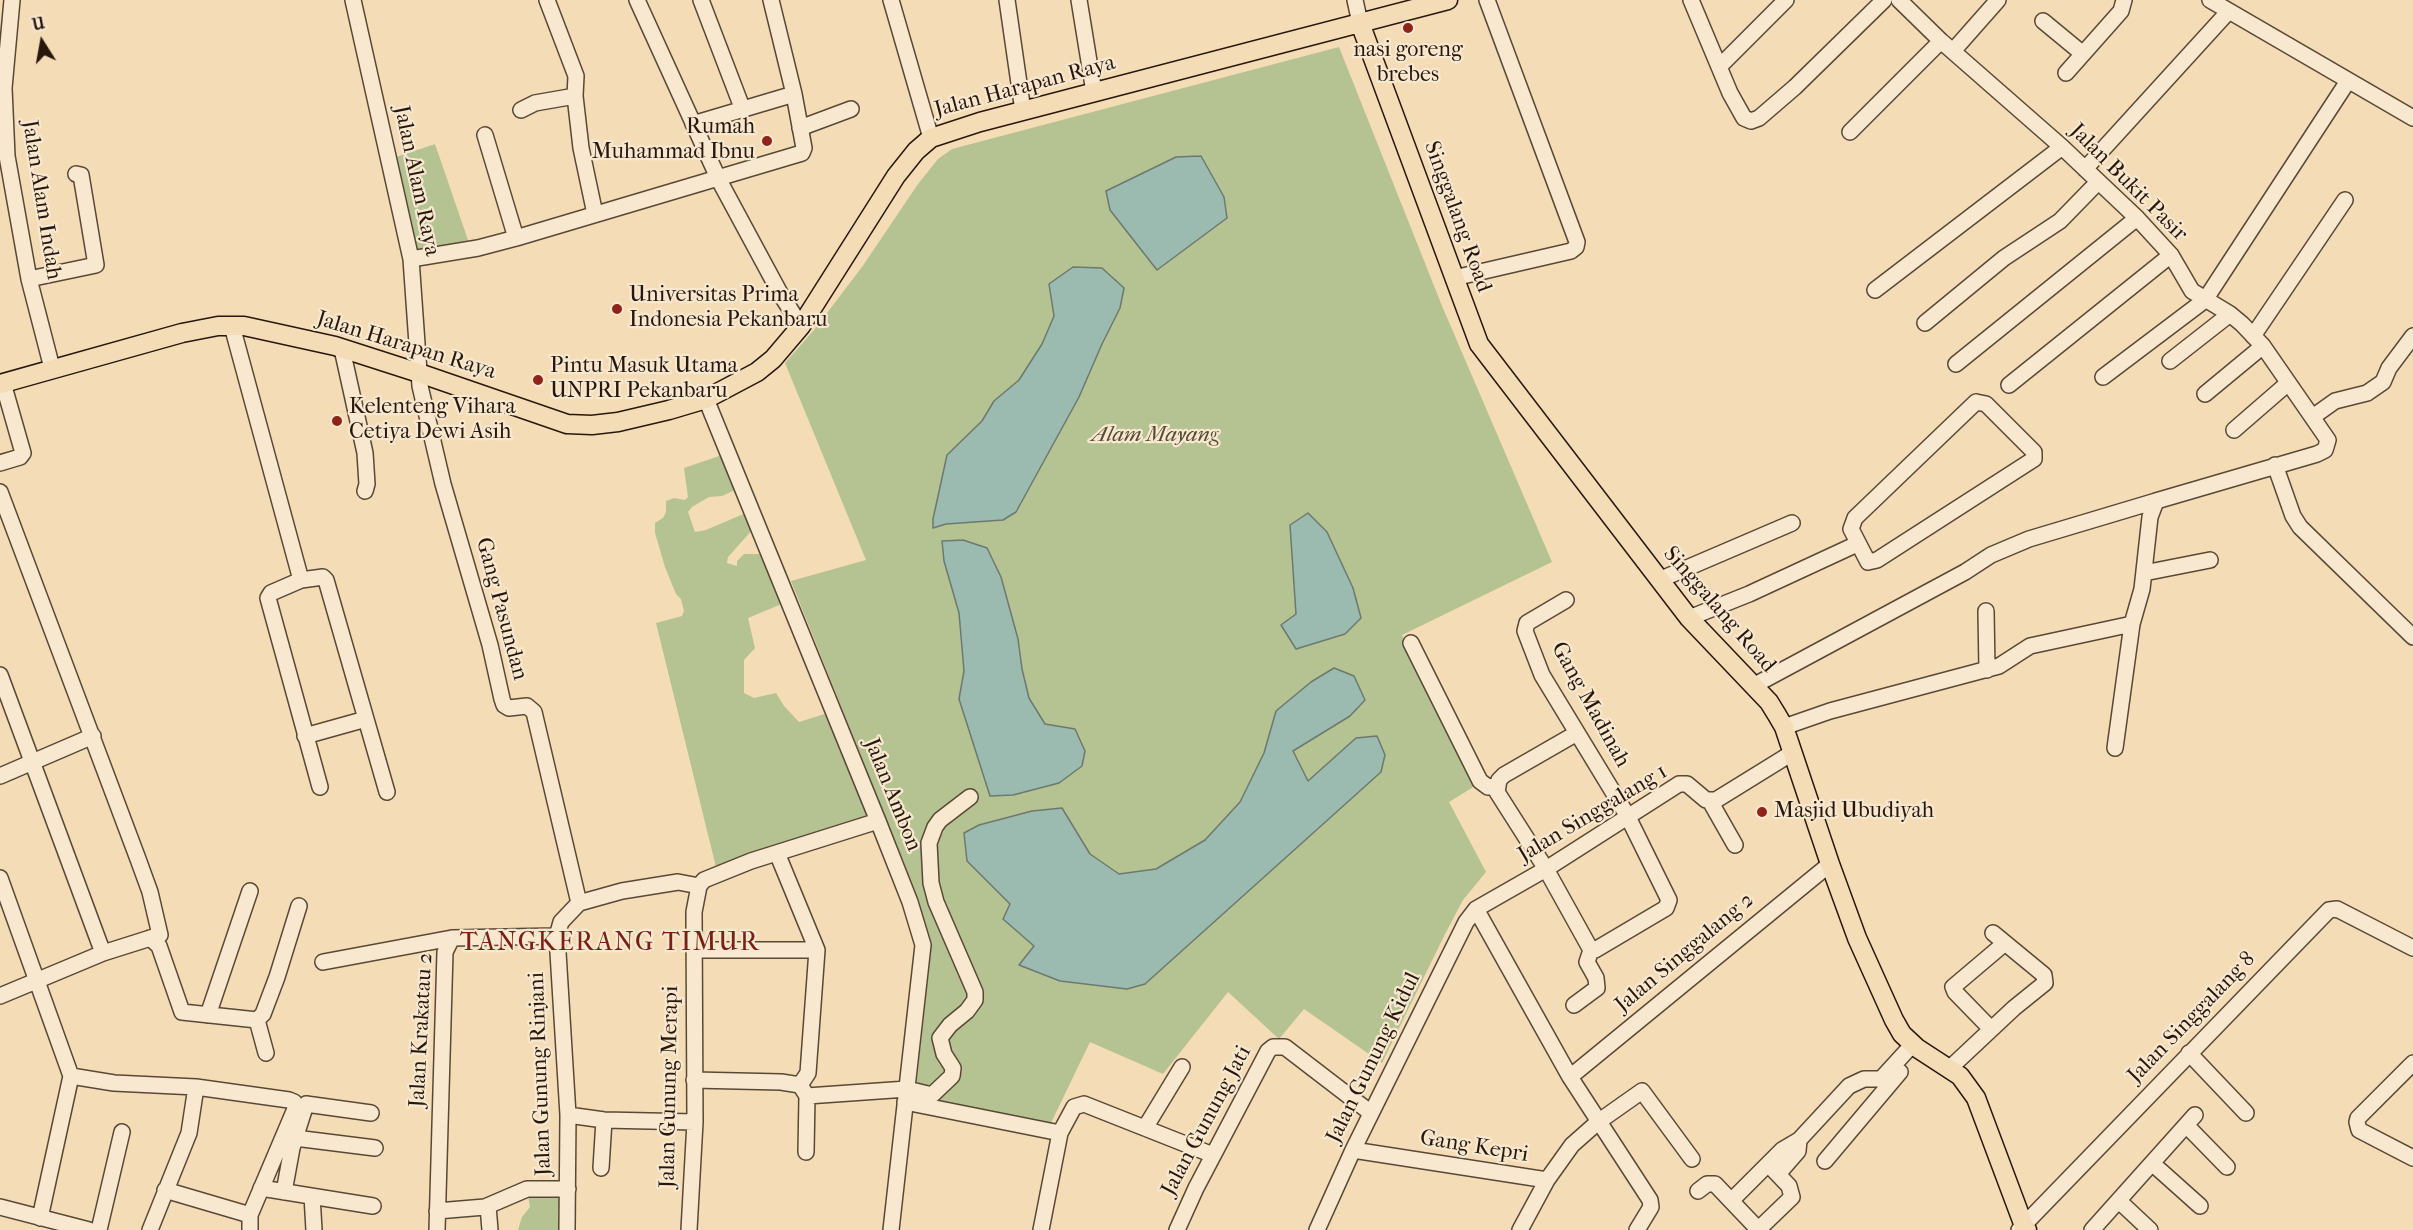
<!DOCTYPE html>
<html>
<head>
<meta charset="utf-8">
<style>
	body { margin:0 }
	#map { position:relative; width:2413px; height:1230px; overflow:hidden; background:#f4dcb6; font-family:"IM FELL French Canon",serif }
	canvas { display:block }
	.north { position:absolute; left:12px; top:12px; width:60px; height:60px; -webkit-text-stroke:4px #f8e8d0; paint-order:stroke; rotate:349deg; font-size:16px; font-weight:700; line-height:24px; text-align:center; color:#27170c }
	.north::after { content:''; display:block; margin:auto; width:21px; height:27px; background:#27170c; clip-path:polygon(50% 0,100% 100%,50% 72%,0 100%) }
</style>
</head>
<body>
<div id="map">
<canvas width="2413" height="1230"></canvas>
<div class="north">U</div>
</div>
<script>
const ctx = document.querySelector('canvas').getContext('2d');
ctx.lineJoin = 'round';
function fill(path, color) { ctx.fillStyle = color; ctx.fill(path, 'evenodd'); }
const toPath = rows => new Path2D(rows.map(r => 'M' + r).join(''));
function strokePath(path, color, width, dash) { ctx.strokeStyle = color; ctx.lineWidth = width; ctx.lineCap = dash ? 'butt' : 'round'; ctx.setLineDash(dash || []); ctx.stroke(path); }
function label(font, color, halo, rows, align = 'center') {
  ctx.font = font + ' "IM FELL French Canon",serif'; ctx.lineWidth = 4.5; ctx.setLineDash([]); ctx.textBaseline = 'middle'; ctx.strokeStyle = halo; ctx.fillStyle = color; for (const [text, x, y, turn = 0] of rows) {
    ctx.save(); ctx.translate(x, y); ctx.rotate((+turn || 0) * Math.PI / 180); ctx.textAlign = isNaN(turn) ? turn : align; if (halo) ctx.strokeText(text, 0, 0); ctx.fillText(text, 0, 0); ctx.restore();
  }
}
fill(toPath([
	[1339,47,1442,306,1552,562,1402,635,1475,786,1449,802,1486,872,1463,900,1445,934,1382,1063,1304,1009,1279,1039,1228,992,1163,1074,1090,1042,1050,1125,915,1096,931,951,897,846,791,581,866,560,785,363,814,330,862,267,918,184,938,159,952,149],
	[435,144,470,246,415,255,393,158],
	[725,454,737,489,722,496,709,497,692,507,688,512,695,532,706,530,748,512,754,528,728,557,727,563,737,566,737,561,744,554,764,554,784,603,748,618,755,648,744,660,744,693,754,698,776,693,784,706,799,722,831,712,871,816,716,867,656,623,682,616,684,611,681,599,676,594,665,567,655,533,655,523,663,518,666,512,666,501,674,498,685,500,688,497,684,468],
	[559,1191,564,1230,518,1230,522,1217,530,1207,528,1195]
]), '#b5c292');
const water = toPath([
	[1201,156,1224,197,1227,218,1157,270,1110,210,1106,191,1176,157,1201,156],
	[1073,267,1102,268,1124,288,1120,308,1102,344,1079,397,1016,512,1003,520,946,524,933,528,933,519,947,455,982,421,994,401,1019,380,1042,344,1054,316,1049,284,1073,267],
	[1308,513,1327,532,1353,588,1361,618,1345,634,1296,649,1281,625,1296,614,1290,525,1308,513],
	[963,540,987,548,1001,577,1018,639,1022,669,1029,698,1045,724,1075,729,1085,751,1082,766,1059,783,1013,795,990,796,959,699,964,671,959,613,944,561,942,541,963,540],
	[1334,668,1354,676,1365,700,1350,716,1293,751,1308,781,1356,738,1377,736,1385,755,1381,772,1145,984,1127,989,1060,981,1019,965,1034,946,1003,919,1010,904,967,861,964,833,979,825,1032,811,1062,808,1090,854,1119,874,1156,869,1205,840,1240,802,1264,753,1276,711,1311,682,1334,668]
]);
fill(water, '#9cbbb0');
strokePath(water, '#6d796e', 1.5);
const minor = toPath([
	[12,0,4,88,7,156,29,279,52,368],
	[353,0,411,259,420,386,443,484,490,645,502,699,504,705,509,708,527,706,534,712,579,903],
	[547,0,576,76,575,96,581,148,595,214],
	[637,0,719,180,781,295,801,326],
	[701,0,743,110],
	[891,0,931,138],
	[1007,0,1023,111],
	[1079,0,1094,92],
	[1355,0,1360,23],
	[1691,0,1730,93,1744,118,1751,121,1759,118,1795,87,1884,0],
	[1899,0,1941,41,2062,147,2137,218,2171,255,2192,291,2230,314,2242,324,2263,346,2328,440,2325,450,2317,454,2156,501,2150,517,2142,589,2132,624,2115,748],
	[2210,0,2413,118],
	[2043,21,2083,54],
	[1953,51,1998,0],
	[1719,67,1786,0],
	[2066,73,2121,11,2124,0],
	[521,110,535,103,575,96],
	[693,124,794,94],
	[800,128,851,109],
	[1850,132,1941,41],
	[485,135,516,238],
	[2085,169,2229,11],
	[411,259,478,248,516,238,802,153,804,148,794,94,771,0],
	[1454,278,1571,251,1576,247,1577,242,1487,0],
	[29,279,96,265,81,175,76,174],
	[1875,290,2062,147],
	[1925,323,2004,258,2060,221,2098,182],
	[232,326,301,580],
	[2253,336,2345,200],
	[342,349,365,453,367,484,365,491],
	[2170,361,2230,314],
	[1956,364,2137,218],
	[2103,377,2205,300,2348,81],
	[2009,385,2171,255],
	[2205,394,2263,346],
	[706,399,878,821,910,902,923,945,891,1230],
	[1976,402,1986,404,2034,452,2034,459,1877,560,1868,562,1851,529,1855,518,1976,402],
	[2314,416,2335,401,2367,393,2383,382,2389,368,2413,336],
	[2234,430,2287,384],
	[0,463,20,457,23,453,3,383],
	[2275,465,2293,516,2300,527,2413,637],
	[0,492,138,859,150,892,160,935,103,953,0,996],
	[2144,573,2210,560],
	[1659,580,1792,523],
	[1566,600,1527,623,1525,631,1542,675,1627,815,1669,900,1666,908,1595,950,1591,950],
	[1986,611,1987,670],
	[1689,618,1749,594,1857,544],
	[1411,643,1480,781,1488,787,1496,786],
	[0,675,103,953],
	[1753,686,1965,572,1991,555,2029,539,2156,501],
	[1784,727,1830,711,1999,666,2030,646,2132,624],
	[1577,733,1504,775,1499,780,1497,792,1546,869,1591,950],
	[305,736,366,719],
	[0,776,93,736],
	[320,787,268,598,271,593,301,580,323,577,326,580,387,792],
	[1710,801,1735,845],
	[777,853,817,950,808,1073,800,1085],
	[0,878,71,1076,40,1218],
	[1476,909,1570,1077,1650,1200,1651,1207,1637,1230],
	[150,938,159,946,182,1012,257,1020,263,1014,277,977,299,906],
	[694,950,817,950],
	[323,962,452,938],
	[1574,1005,1597,988,1596,978,1587,962,1591,950],
	[208,1015,250,891],
	[257,1020,266,1053],
	[1991,1029,1955,992,1953,987,2005,943],
	[2189,1053,2246,1113],
	[2413,1063,2358,1118,2357,1122,2359,1130,2413,1158],
	[1950,1068,2014,1008,2045,983,2044,975,1993,933],
	[71,1076,114,1083,196,1087,189,1133,150,1230],
	[1570,1077,1830,864],
	[694,1080,781,1082,800,1085,807,1096,806,1152],
	[196,1087,289,1100,294,1102,295,1109,250,1215,250,1230],
	[807,1096,907,1089,932,1095,952,1076,953,1068,944,1054,940,1038,950,1025,967,1011,975,1000,975,992,936,902,931,883,929,843,935,827,940,820,970,797],
	[905,1102,1060,1133,1074,1107,1084,1104,1213,1155],
	[568,1115,604,1120,695,1122],
	[2187,1126,2227,1167],
	[1145,1128,1182,1067],
	[295,1138,375,1148],
	[1353,1150,1547,1180,1572,1145,1598,1122,1642,1091,1692,1159],
	[1825,1161,1900,1072],
	[2153,1164,2200,1206],
	[601,1168,604,1120],
	[1778,1174,1798,1151,1799,1140],
	[261,1188,373,1206],
	[165,1190,250,1215],
	[1698,1191,1707,1184,1715,1184,1754,1225,1757,1227,1763,1225,1792,1197,1789,1186,1768,1164],
	[284,1192,292,1148,306,1104,371,1113],
	[312,1196,314,1230],
	[1732,1200,1782,1150,1799,1140,1849,1086,1864,1079,1881,1079,1913,1044],
	[2119,1201,2150,1230],
	[488,1206,490,1230],
	[0,1207,89,1230],
	[437,1211,485,1207,527,1189,568,1189],
	[99,1230,122,1132],
	[437,1230,445,952,452,938,557,936],
	[567,1230,568,1115,557,936,561,922,579,903,622,891,678,882,699,886],
	[689,1230,695,1122,694,912,699,886,704,880,751,861,878,821],
	[1041,1230,1060,1133],
	[1177,1230,1196,1188,1268,1051,1273,1047,1285,1047,1371,1113],
	[1317,1230,1353,1150,1466,922,1476,909,1546,869,1679,784,1687,784,1706,800,1716,800,1792,753],
	[1520,1230,1547,1180],
	[2019,1230,2329,910,2337,909,2413,948],
	[2092,1230,2195,1115]
]);
const major = toPath([
	[1360,23,1479,344,1689,618,1769,702,1777,715,1784,727,1830,864,1857,938,1894,1020,1902,1034,1917,1048,1960,1076,1976,1098,2024,1226,2027,1230],
	[0,384,182,333,218,326,244,326,335,346,419,373,567,424,592,425,618,422,669,410,706,399,757,372,773,359,801,326,896,176,916,151,931,138,980,122,1448,0]
]);
strokePath(minor, '#5a4836', 18);
strokePath(major, '#27170c', 21);
strokePath(minor, '#f8e8d0', 15);
strokePath(major, '#f4dcb6', 18);
for (const [x, y, r, color] of [
	[1408,28,6,"#8f2418"],
	[767,141,6,"#8f2418"],
	[617,309,6,"#8f2418"],
	[538,380,6,"#8f2418"],
	[337,421,6,"#8f2418"],
	[1762,812,6,"#8f2418"]
]) { const dot = new Path2D(); dot.arc(x, y, r, 0, 2 * Math.PI); ctx.fillStyle = color; ctx.fill(dot); strokePath(dot, '#f8e8d0', 2); }
label('22px', '#27170c', '#f8e8d0', [
	["nasi goreng",1408,51,"center"],
	["brebes",1408,76,"center"],
	["Rumah",755,128,"right"],
	["Muhammad Ibnu",755,153,"right"],
	["Universitas Prima",629,296],
	["Indonesia Pekanbaru",629,321],
	["Pintu Masuk Utama",550,367],
	["UNPRI Pekanbaru",550,392],
	["Kelenteng Vihara",349,408],
	["Cetiya Dewi Asih",349,433],
	["Masjid Ubudiyah",1774,812]
], 'left');
label('22px', '#27170c', '#f8e8d0', [
	["Jalan Harapan Raya",1025,87,-15],
	["Jalan Alam Raya",416,181,78],
	["Jalan Bukit Pasir",2128,183,45],
	["Jalan Alam Indah",41,200,81],
	["Singgalang Road",1457,217,70],
	["Jalan Harapan Raya",406,346,17],
	["Gang Pasundan",501,609,75],
	["Singgalang Road",1719,610,49],
	["Gang Madinah",1590,705,61],
	["Jalan Ambon",892,795,68],
	["Jalan Singgalang 1",1593,814,-31],
	["Jalan Singgalang 2",1685,953,-40],
	["Jalan Singgalang 8",2192,1018,-46],
	["Jalan Krakatau 2",422,1030,-87],
	["Jalan Gunung Kidul",1374,1058,-64],
	["Jalan Gunung Rinjani",541,1074,-92],
	["Jalan Gunung Merapi",670,1087,-89],
	["Jalan Gunung Jati",1207,1121,-62],
	["Gang Kepri",1474,1147,9]
]);
label('italic 22px', '#524a34', '#f8e8d0', [
	["Alam Mayang",1155,436]
]);
ctx.letterSpacing = '1.5px';
label('26px', '#7a1f14', '#f8e8d0', [
	["TANGKERANG TIMUR",610,944]
]);
ctx.letterSpacing = '0px';
</script>
</body>
</html>
